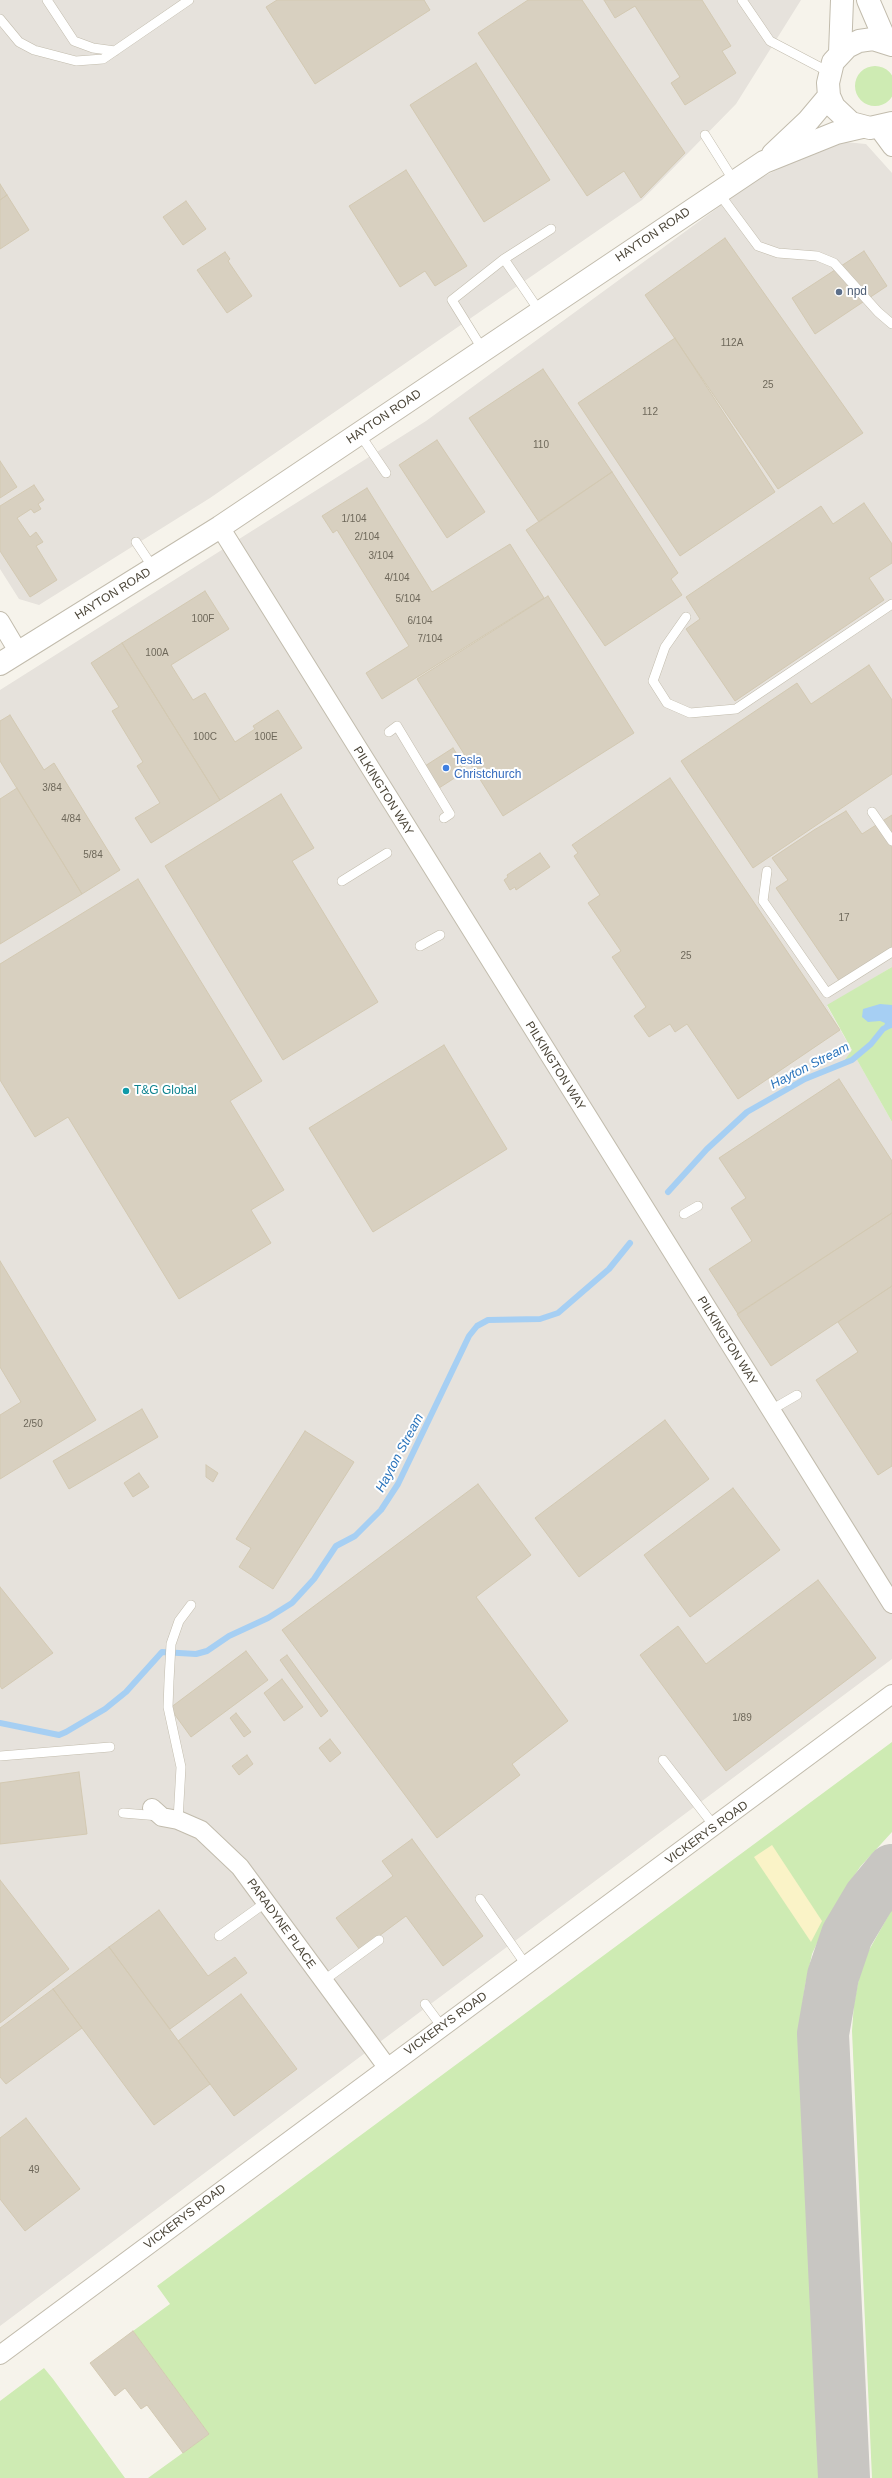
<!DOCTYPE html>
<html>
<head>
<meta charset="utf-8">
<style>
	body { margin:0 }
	canvas { display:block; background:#f6f3eb }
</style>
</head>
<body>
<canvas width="892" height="2478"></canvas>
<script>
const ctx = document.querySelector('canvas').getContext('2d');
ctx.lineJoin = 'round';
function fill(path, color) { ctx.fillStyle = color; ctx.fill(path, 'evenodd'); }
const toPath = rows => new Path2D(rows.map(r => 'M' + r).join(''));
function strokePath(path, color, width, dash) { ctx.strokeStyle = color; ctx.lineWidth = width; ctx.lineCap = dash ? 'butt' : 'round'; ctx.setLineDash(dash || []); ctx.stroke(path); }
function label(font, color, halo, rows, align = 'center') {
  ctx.font = font + ' Helvetica,sans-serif'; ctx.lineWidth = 4; ctx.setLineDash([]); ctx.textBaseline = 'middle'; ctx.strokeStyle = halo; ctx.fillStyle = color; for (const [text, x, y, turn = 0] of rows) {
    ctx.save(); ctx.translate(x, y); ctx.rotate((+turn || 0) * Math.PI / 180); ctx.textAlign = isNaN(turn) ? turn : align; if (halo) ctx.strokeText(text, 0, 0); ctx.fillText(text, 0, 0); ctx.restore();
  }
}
fill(toPath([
	[0,0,801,0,736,104,642,200,210,498,39,605,19,599,0,569],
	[833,141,866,144,892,173,892,967,827,1006,892,1122,892,1659,0,2326,0,690,426,421,753,182]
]), '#e6e2dc');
fill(toPath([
	'855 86a20 20 0 1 1 40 0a20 20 0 1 1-40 0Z',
	[892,967,892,1122,856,1058,842,1064,852,1050,827,1005],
	[892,1742,892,1832,860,1867,842,1894,826,1924,812,1954,805,1986,800,2022,821,2478,148,2478,209,2434,133,2331,170,2304,157,2286],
	[892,1909,892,2478,872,2478,852,2031,854,2004,859,1978,868,1952],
	[44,2368,53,2379,125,2478,0,2478,0,2401]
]), '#ceebb3');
fill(toPath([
	[772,1845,822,1921,811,1942,754,1857]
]), '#faf3c7');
fill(toPath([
	[880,1004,892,1005,892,1028,883,1029,885,1023,880,1021,868,1022,862,1017,863,1009]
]), '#a6cff3');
strokePath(toPath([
	[668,1192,707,1149,747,1112,805,1079,852,1060,871,1044,883,1029,892,1024],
	[0,1723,59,1735,66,1732,105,1709,126,1692,162,1652,196,1654,207,1651,229,1636,268,1618,292,1603,314,1579,336,1546,355,1536,381,1510,398,1484,469,1336,477,1326,488,1320,540,1319,558,1313,609,1269,630,1243]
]), '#a6cff3', 6);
strokePath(toPath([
	[844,2478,823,2034,833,1976,847,1935,869,1898,892,1870]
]), '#c8c6c2', 52);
const building = toPath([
	[277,0,424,0,430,10,315,84,266,7,277,0],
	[528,0,582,0,685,153,641,198,624,171,587,196,478,33,528,0],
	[604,0,702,0,731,46,722,51,736,73,685,105,671,83,680,77,635,6,615,18,604,0],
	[476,63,550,180,484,222,410,105,476,63],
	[406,170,467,266,435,286,425,271,400,287,349,206,406,170],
	[0,184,7,195,0,200,0,184],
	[7,195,29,230,0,249,0,200,7,195],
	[186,201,206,229,183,245,163,217,186,201],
	[725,238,863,433,778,489,645,295,725,238],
	[864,251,887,286,815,334,792,298,864,251],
	[225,252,230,259,228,261,252,296,227,313,197,270,225,252],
	[675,338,775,492,680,556,578,403,675,338],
	[543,369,612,472,539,522,469,418,543,369],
	[437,440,485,512,447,538,399,465,437,440],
	[0,461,17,487,0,498,0,461],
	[612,472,678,573,671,579,682,595,605,646,526,530,612,472],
	[34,485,44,500,38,504,41,509,34,513,31,509,17,518,30,537,36,532,43,542,36,546,57,580,30,597,0,551,0,506,34,485],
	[367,488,432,592,510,544,544,598,382,699,366,673,409,646,337,530,333,533,322,516,367,488],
	[864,503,892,544,892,563,869,578,884,600,735,701,686,629,700,619,686,597,821,506,833,524,864,503],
	[205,591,229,629,171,665,193,700,205,693,235,742,255,729,253,726,278,710,302,748,220,800,122,643,205,591],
	[548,596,634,733,503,816,417,679,548,596],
	[122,643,220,800,151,843,135,818,160,803,137,766,143,762,112,711,119,707,91,663,122,643],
	[869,665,892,700,892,774,753,868,681,761,797,683,811,704,869,665],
	[10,715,44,770,54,763,120,870,82,894,0,761,0,721,10,715],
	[453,748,467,770,439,788,425,766,453,748],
	[670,778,840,1030,738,1099,687,1024,675,1032,670,1024,649,1037,634,1016,646,1007,612,957,621,951,588,903,600,895,574,856,578,853,572,845,670,778],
	[17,788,82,894,0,944,0,799,17,788],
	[281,794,314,848,292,861,378,1002,283,1060,165,866,281,794],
	[846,811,862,834,892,815,892,947,840,982,776,888,788,880,772,858,814,830,846,811],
	[540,853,550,867,516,890,515,887,510,890,504,880,508,877,507,875,540,853],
	[138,879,262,1081,230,1101,284,1190,251,1210,271,1243,179,1299,68,1117,35,1137,0,1080,0,964,138,879],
	[444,1045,507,1149,373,1232,309,1128,444,1045],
	[839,1079,892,1161,892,1213,738,1314,709,1269,752,1241,731,1208,746,1198,719,1158,839,1079],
	[892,1213,892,1286,771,1366,737,1314,892,1213],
	[0,1261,96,1420,0,1479,0,1415,21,1402,0,1367,0,1261],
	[892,1286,892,1466,878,1475,816,1380,858,1352,838,1322,892,1286],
	[142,1409,158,1437,69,1489,53,1461,142,1409],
	[665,1420,709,1479,579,1577,535,1518,665,1420],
	[305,1431,354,1462,273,1589,239,1567,251,1548,236,1539,305,1431],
	[206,1465,218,1473,213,1482,206,1477,206,1465],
	[139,1473,149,1487,133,1497,124,1483,139,1473],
	[478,1484,531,1555,476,1597,568,1721,512,1764,520,1775,437,1838,282,1630,478,1484],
	[733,1488,780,1550,690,1617,644,1555,733,1488],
	[818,1580,876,1658,726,1771,640,1655,678,1626,706,1664,818,1580],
	[0,1587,53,1653,2,1689,0,1686,0,1587],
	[246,1651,268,1680,191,1737,170,1708,246,1651],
	[287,1655,328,1711,321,1717,280,1660,287,1655],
	[282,1679,303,1707,284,1721,264,1693,282,1679],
	[236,1713,251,1732,244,1737,230,1718,236,1713],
	[330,1739,341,1753,330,1762,319,1748,330,1739],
	[247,1755,253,1764,239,1775,232,1766,247,1755],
	[79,1772,87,1834,0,1844,0,1783,79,1772],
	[412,1839,483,1936,443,1966,406,1916,360,1950,336,1918,393,1876,382,1861,412,1839],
	[0,1880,69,1969,0,2023,0,1880],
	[159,1910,208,1976,235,1957,247,1973,170,2029,109,1947,159,1910],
	[109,1947,210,2084,154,2125,53,1989,109,1947],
	[53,1989,82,2028,6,2084,0,2077,0,2028,53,1989],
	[241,1994,297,2069,234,2116,178,2041,241,1994],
	[26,2118,80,2189,25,2231,0,2199,0,2138,26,2118],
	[133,2331,209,2434,183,2453,147,2405,141,2409,125,2388,115,2396,90,2363,133,2331]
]);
fill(building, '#d8d0c0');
strokePath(building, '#d3c9b2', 1);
const service = toPath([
	[47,0,74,41,93,48,115,51],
	[742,0,770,41,829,72],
	[0,19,19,42,34,50,76,61,103,59,189,0],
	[705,135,734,181],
	[718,192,758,246,778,253,817,256,834,263,878,312,892,324],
	[504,259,540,312],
	[483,350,452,300,504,259,551,229],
	[359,433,386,473],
	[136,542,154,569],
	[686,617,665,647,653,681,667,703,690,713,736,709,892,604],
	[389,732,397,726,450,814,444,818],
	[872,812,892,841],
	[767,871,763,901,827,993,892,952],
	[342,881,387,853],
	[420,946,440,935],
	[684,1214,698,1206],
	[771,1410,797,1395],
	[0,1756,110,1747],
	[663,1760,715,1827],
	[123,1813,159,1816],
	[178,1820,181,1767,168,1707,169,1681,171,1644,179,1621,191,1605],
	[480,1899,526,1965],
	[219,1936,265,1903],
	[323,1981,379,1940],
	[425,2004,442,2027]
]);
const minor = toPath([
	[878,128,892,147],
	[220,527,892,1604],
	[0,621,19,653],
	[152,1808,162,1817,178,1820,201,1830,240,1867,387,2067],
	[0,2355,892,1694]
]);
const tertiary = toPath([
	[868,0,886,42],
	[892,45,873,39,859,41,847,47,833,62,828,83,829,96,834,107,851,123,870,128,892,123],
	[840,53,842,0],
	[773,154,808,121,829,96],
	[0,664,220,527,764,162,836,133,862,127]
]);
strokePath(service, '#c2bcad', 10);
strokePath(minor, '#c2bcad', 20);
strokePath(tertiary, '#c2bcad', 24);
strokePath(service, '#fff', 9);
strokePath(minor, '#fff', 18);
strokePath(tertiary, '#fff', 22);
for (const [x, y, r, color] of [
	[839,292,4,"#5c6f8a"],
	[446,768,4,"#3f7fe0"],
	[126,1091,4,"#0f9aa8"]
]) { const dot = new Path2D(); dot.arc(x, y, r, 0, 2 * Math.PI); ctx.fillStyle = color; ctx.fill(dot); strokePath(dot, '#fff', 1.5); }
label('10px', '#6e685a', null, [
	["112A",732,343],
	["25",768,385],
	["112",650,412],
	["110",541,445],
	["1/104",354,519],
	["2/104",367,537],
	["3/104",381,556],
	["4/104",397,578],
	["5/104",408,599],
	["100F",203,619],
	["6/104",420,621],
	["7/104",430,639],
	["100A",157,653],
	["100C",205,737],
	["100E",266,737],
	["3/84",52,788],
	["4/84",71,819],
	["5/84",93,855],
	["17",844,918],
	["25",686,956],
	["2/50",33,1424],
	["1/89",742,1718],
	["49",34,2170]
]);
label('12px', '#4b4538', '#fff', [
	["HAYTON ROAD",653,235,-34],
	["HAYTON ROAD",384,417,-34],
	["HAYTON ROAD",113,594,-32],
	["PILKINGTON WAY",383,791,58],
	["PILKINGTON WAY",555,1066,58],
	["PILKINGTON WAY",727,1341,58],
	["VICKERYS ROAD",707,1833,-36],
	["PARADYNE PLACE",281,1924,54],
	["VICKERYS ROAD",446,2024,-36],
	["VICKERYS ROAD",185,2217,-37]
]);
label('12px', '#4e5e75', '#fff', [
	["npd",847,292]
], 'left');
label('12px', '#366cbe', '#fff', [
	["Tesla",454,761],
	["Christchurch",454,775]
], 'left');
label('12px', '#0d838f', '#fff', [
	["T&G Global",134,1091]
], 'left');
label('italic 13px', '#2c75bc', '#fff', [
	["Hayton Stream",810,1066,-27],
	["Hayton Stream",400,1453,-62]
]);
</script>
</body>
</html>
